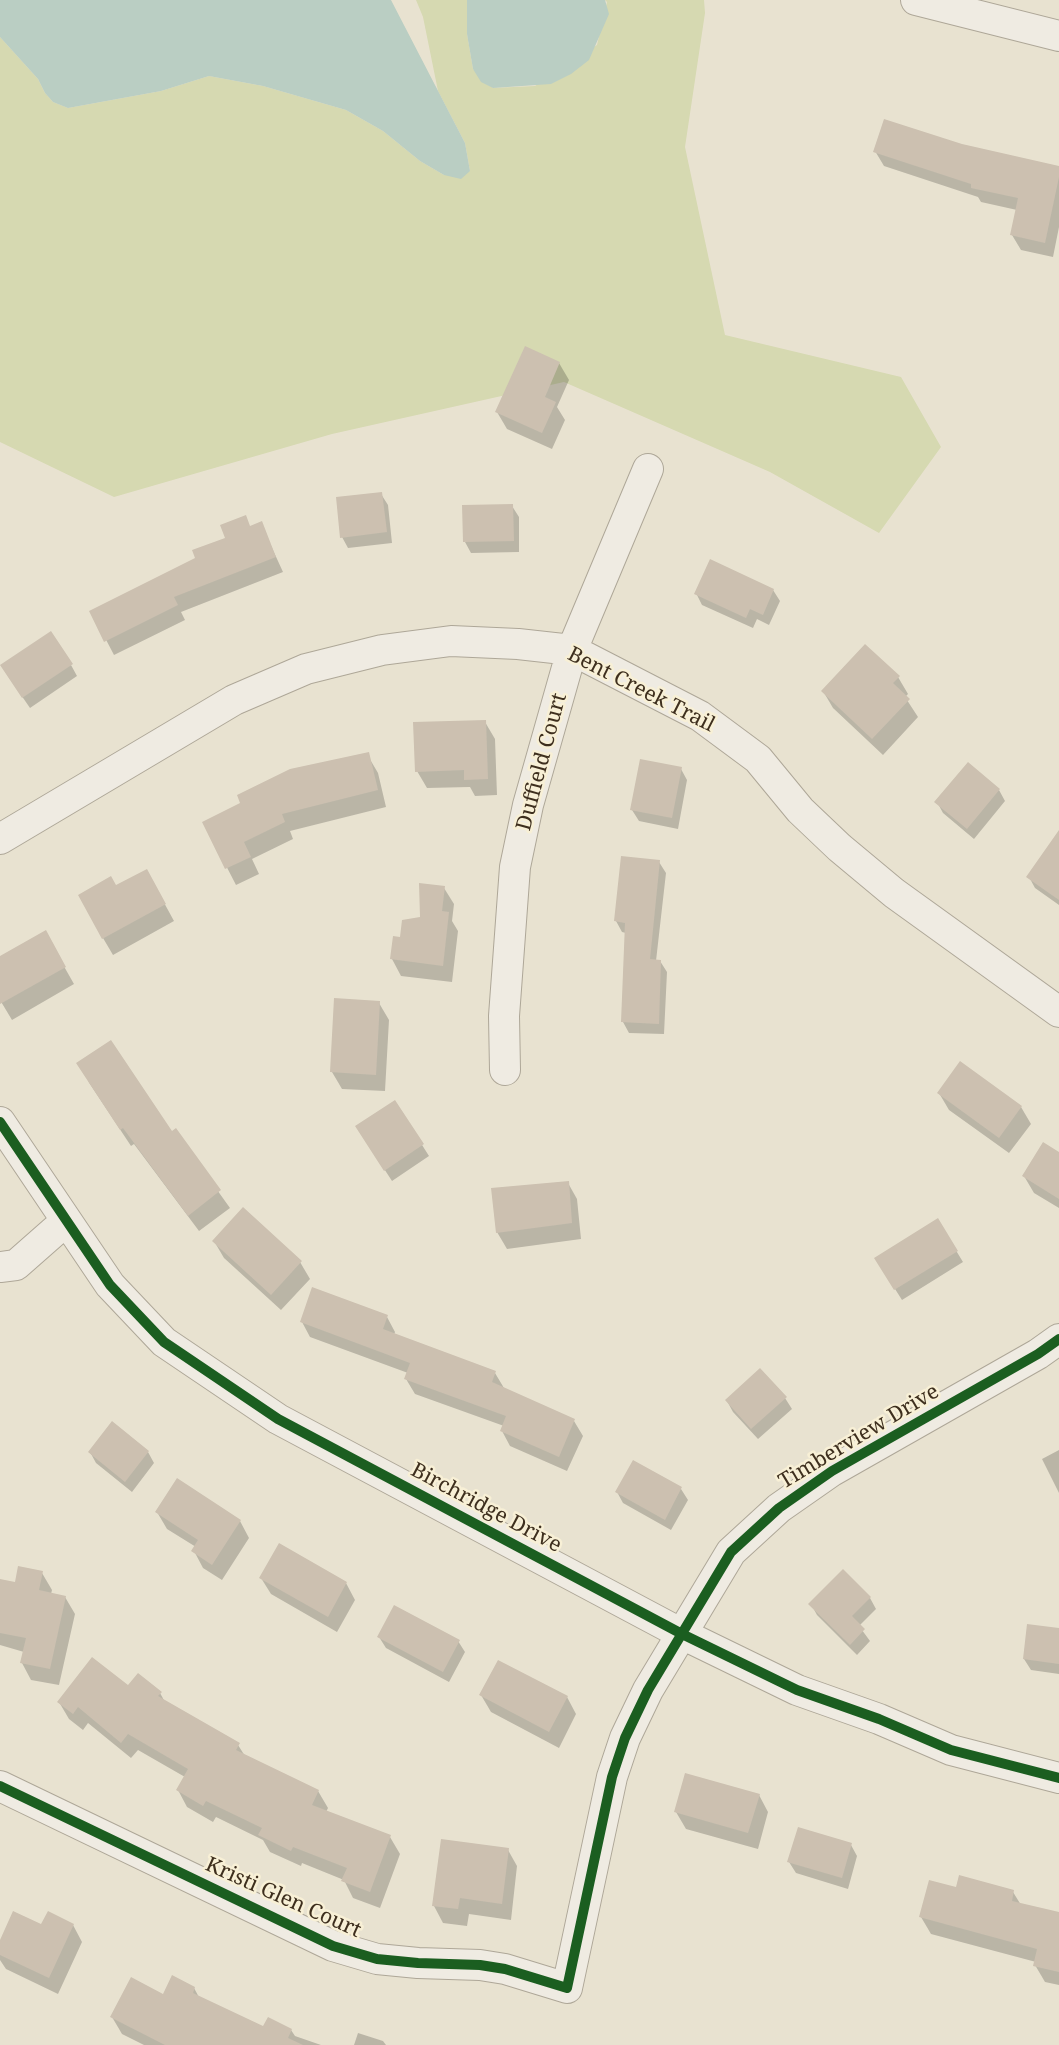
<!DOCTYPE html>
<html>
<head>
<meta charset="utf-8">
<style>
	body { margin:0 }
	canvas { display:block; background:#e8e2d0 }
</style>
</head>
<body>
<canvas width="1059" height="2045"></canvas>
<script>
const ctx = document.querySelector('canvas').getContext('2d');
ctx.lineJoin = 'round';
function fill(path, color) { ctx.fillStyle = color; ctx.fill(path, 'evenodd'); }
const toPath = rows => new Path2D(rows.map(r => 'M' + r).join(''));
function strokePath(path, color, width, dash) { ctx.strokeStyle = color; ctx.lineWidth = width; ctx.lineCap = dash ? 'butt' : 'round'; ctx.setLineDash(dash || []); ctx.stroke(path); }
function label(font, color, halo, rows, align = 'center') {
  ctx.font = font + ' "Noto Serif",serif'; ctx.lineWidth = 5; ctx.setLineDash([]); ctx.textBaseline = 'middle'; ctx.strokeStyle = halo; ctx.fillStyle = color; for (const [text, x, y, turn = 0] of rows) {
    ctx.save(); ctx.translate(x, y); ctx.rotate((+turn || 0) * Math.PI / 180); ctx.textAlign = isNaN(turn) ? turn : align; if (halo) ctx.strokeText(text, 0, 0); ctx.fillText(text, 0, 0); ctx.restore();
  }
}
fill(toPath([
	[416,0,467,0,467,34,473,69,493,88,535,86,597,45,607,2,605,0,704,0,705,13,685,147,725,335,901,377,941,447,879,533,770,472,564,382,332,434,114,497,0,442,0,37,38,79,45,93,53,102,68,108,161,91,209,76,263,86,346,110,383,131,420,161,444,175,470,171,465,143,438,91,423,17]
]), '#d6d9b1');
fill(toPath([
	[0,0,391,0,465,143,470,171,461,179,444,175,420,161,383,131,346,110,263,86,209,76,161,91,68,108,53,102,45,93,38,79,0,37],
	[467,0,605,0,609,14,589,60,571,74,551,84,493,88,481,82,473,69,467,34]
]), '#bacec3');
fill(toPath([
	[961,146,1059,168,1059,227,1053,257,1021,250,1012,235,1017,210,981,202,978,197,884,166,875,151],
	[559,363,569,380,557,407,565,420,552,449,507,429,497,412],
	[381,494,388,505,392,543,348,548,342,537],
	[512,506,519,517,519,552,471,553,465,542],
	[261,524,283,572,181,612,185,620,114,655,91,611,198,559],
	[773,590,780,601,769,625,757,619,753,628,702,605,696,593],
	[71,665,77,676,30,708,8,676],
	[898,677,908,694,905,697,918,717,883,755,833,708,823,691],
	[485,722,495,739,497,795,475,796,470,787,427,788,417,771],
	[368,756,378,773,386,807,290,831,293,839,252,859,259,874,236,885,204,823],
	[681,769,687,780,678,829,639,821,632,810],
	[999,790,1005,801,974,839,943,813,937,802],
	[1059,854,1059,905,1035,888,1029,877],
	[659,862,666,873,656,961,660,961,667,972,664,1034,629,1033,623,1022,626,933,622,932,616,921],
	[116,887,156,888,174,921,113,955,103,938],
	[444,888,454,904,452,921,458,931,452,982,401,976,392,959,402,939,422,919],
	[45,933,74,984,12,1020,0,1000,0,958],
	[379,1003,389,1020,385,1091,342,1089,332,1072],
	[88,1081,171,1134,175,1131,230,1208,199,1231,134,1144,131,1146],
	[939,1093,1021,1107,1031,1124,1009,1153,949,1110],
	[395,1102,429,1156,392,1181,364,1138],
	[1059,1154,1059,1208,1034,1193,1024,1176],
	[568,1183,577,1199,581,1239,507,1249,497,1232],
	[938,1221,963,1262,902,1300,876,1259],
	[214,1241,300,1262,310,1279,281,1310,224,1258],
	[387,1317,395,1332,394,1335,495,1373,504,1388,574,1421,583,1436,567,1471,510,1446,502,1431,504,1426,415,1394,406,1379,408,1373,310,1337,302,1322],
	[785,1398,792,1409,758,1439,733,1412,727,1401],
	[113,1424,148,1452,154,1463,132,1492,96,1463,90,1452],
	[1059,1450,1059,1493,1042,1459],
	[681,1489,688,1500,671,1530,623,1503,617,1492],
	[157,1512,240,1521,249,1538,222,1580,203,1568,194,1551,196,1547,167,1529],
	[42,1573,52,1590,51,1594,65,1597,75,1614,59,1685,31,1680,22,1663,24,1652,0,1645,0,1592],
	[261,1578,346,1583,355,1600,337,1632,271,1594],
	[870,1598,876,1609,859,1626,870,1641,857,1655,817,1615,811,1604],
	[1059,1630,1059,1674,1031,1670,1024,1659],
	[379,1637,458,1641,465,1652,449,1682,386,1648],
	[128,1688,160,1693,165,1702,238,1745,245,1756,318,1791,328,1808,326,1812,390,1837,400,1854,380,1908,353,1898,344,1880,302,1863,301,1866,270,1852,263,1840,216,1817,213,1822,187,1807,178,1790,185,1777,138,1750,131,1758,88,1723,83,1730,69,1719,59,1702],
	[481,1695,567,1697,576,1714,559,1748,491,1712],
	[759,1795,768,1812,758,1849,686,1829,676,1812],
	[851,1845,857,1856,848,1889,796,1873,789,1862],
	[508,1850,517,1866,511,1920,469,1914,467,1926,443,1923,434,1906],
	[957,1889,1013,1892,1021,1905,1059,1914,1059,1985,1045,1982,1035,1965,1036,1962,931,1934,921,1917],
	[73,1925,82,1942,58,1994,6,1969,0,1960,0,1944,42,1927],
	[194,1988,200,1999,264,2029,291,2030,295,2036,321,2045,144,2045,122,2034,112,2017,163,1996],
	[358,2033,383,2041,386,2045,354,2045]
]), '#0003');
fill(toPath([
	[884,119,962,144,1059,166,1059,177,1045,243,1010,235,1018,198,971,188,971,184,873,152],
	[525,346,560,362,545,397,556,402,542,433,495,412],
	[382,492,387,532,340,538,336,497],
	[513,504,514,541,463,542,462,505],
	[246,515,250,526,262,521,276,557,174,597,178,605,104,642,89,611,195,558,192,550,225,538,220,525],
	[710,559,774,589,763,615,750,609,746,618,694,594],
	[51,631,73,664,22,698,0,665],
	[865,644,900,676,893,683,910,699,872,739,821,691],
	[486,720,488,779,464,780,464,770,415,772,413,722],
	[369,752,378,790,282,814,285,822,244,842,251,857,225,869,202,822,240,803,237,795,290,769],
	[640,759,682,767,672,818,630,810],
	[968,762,1000,789,967,829,934,802],
	[1059,830,1059,900,1026,877],
	[621,856,660,860,650,959,661,960,659,1024,621,1022,625,923,614,921],
	[147,869,166,904,102,939,78,895,111,876,116,885],
	[419,883,445,886,442,911,449,912,443,966,390,959,393,936,400,937,402,920,420,917],
	[46,930,66,967,0,1004,0,956],
	[334,998,380,1001,376,1075,330,1072],
	[111,1040,172,1131,176,1128,221,1190,188,1216,123,1128,120,1130,76,1063],
	[960,1061,1022,1106,999,1138,937,1093],
	[395,1100,424,1144,384,1171,355,1126],
	[1043,1142,1059,1152,1059,1199,1022,1176],
	[569,1181,572,1223,496,1233,491,1188],
	[243,1207,302,1261,271,1295,212,1241],
	[938,1218,958,1251,894,1290,874,1258],
	[312,1287,388,1315,383,1329,496,1371,492,1382,575,1419,559,1457,500,1431,506,1416,404,1379,410,1363,300,1322],
	[760,1368,787,1397,751,1429,725,1400],
	[112,1421,149,1451,125,1482,88,1452],
	[633,1460,682,1487,665,1520,615,1492],
	[177,1478,241,1520,212,1565,191,1551,198,1540,155,1512],
	[279,1543,347,1582,328,1617,259,1578],
	[18,1566,43,1571,39,1590,66,1596,50,1669,20,1663,26,1638,0,1633,0,1579,15,1582],
	[843,1569,871,1597,852,1616,865,1629,850,1645,808,1604],
	[394,1605,460,1640,443,1672,377,1637],
	[1027,1624,1059,1628,1059,1664,1023,1659],
	[92,1657,128,1685,138,1673,162,1692,158,1696,240,1743,236,1750,319,1790,312,1805,391,1835,370,1892,341,1881,347,1868,293,1847,291,1851,258,1835,262,1828,206,1801,203,1806,176,1790,188,1769,128,1734,121,1743,78,1707,73,1714,57,1702],
	[498,1660,568,1696,549,1732,479,1695],
	[685,1773,760,1794,748,1833,674,1812],
	[798,1827,852,1843,842,1878,787,1862],
	[441,1839,509,1848,502,1904,460,1898,458,1909,432,1906],
	[959,1875,1014,1890,1012,1901,1059,1912,1059,1972,1033,1966,1037,1949,919,1917,929,1880,956,1887],
	[13,1911,41,1924,48,1911,74,1924,49,1978,0,1955,0,1940],
	[172,1975,195,1987,193,1993,263,2026,268,2017,292,2029,288,2038,303,2045,165,2045,110,2017,131,1977,163,1994]
]), '#ccc0b0');
const minor = toPath([
	[916,0,1059,36],
	[0,839,234,700,306,669,382,650,451,641,518,644,572,650,700,716,758,759,800,810,840,848,894,893,1059,1012],
	[505,1070,504,1016,515,867,528,805,572,650,648,469],
	[0,1122,110,1285,164,1342,278,1419,682,1634,797,1690,879,1719,951,1750,1059,1778],
	[0,1267,16,1265,66,1221],
	[0,1786,333,1946,377,1959,418,1963,480,1965,505,1969,567,1988,612,1777,625,1738,648,1690,731,1552,779,1508,832,1471,1038,1354,1059,1339]
]);
strokePath(minor, '#aea798', 32);
strokePath(minor, '#efebe2', 30);
strokePath(toPath([
	[0,1122,110,1285,164,1342,278,1419,682,1634,797,1690,879,1719,951,1750,1059,1778],
	[0,1786,333,1946,377,1959,418,1963,480,1965,505,1969,567,1988,612,1777,625,1738,648,1690,731,1552,779,1508,832,1471,1038,1354,1059,1339]
]), '#1b5e20', 10);
label('21px', '#3e2f1e', '#f8f0d6', [
	["Bent Creek Trail",641,690,27],
	["Duffield Court",542,762,-75],
	["Timberview Drive",859,1437,-31],
	["Birchridge Drive",486,1508,28],
	["Kristi Glen Court",283,1898,24]
]);
</script>
</body>
</html>
